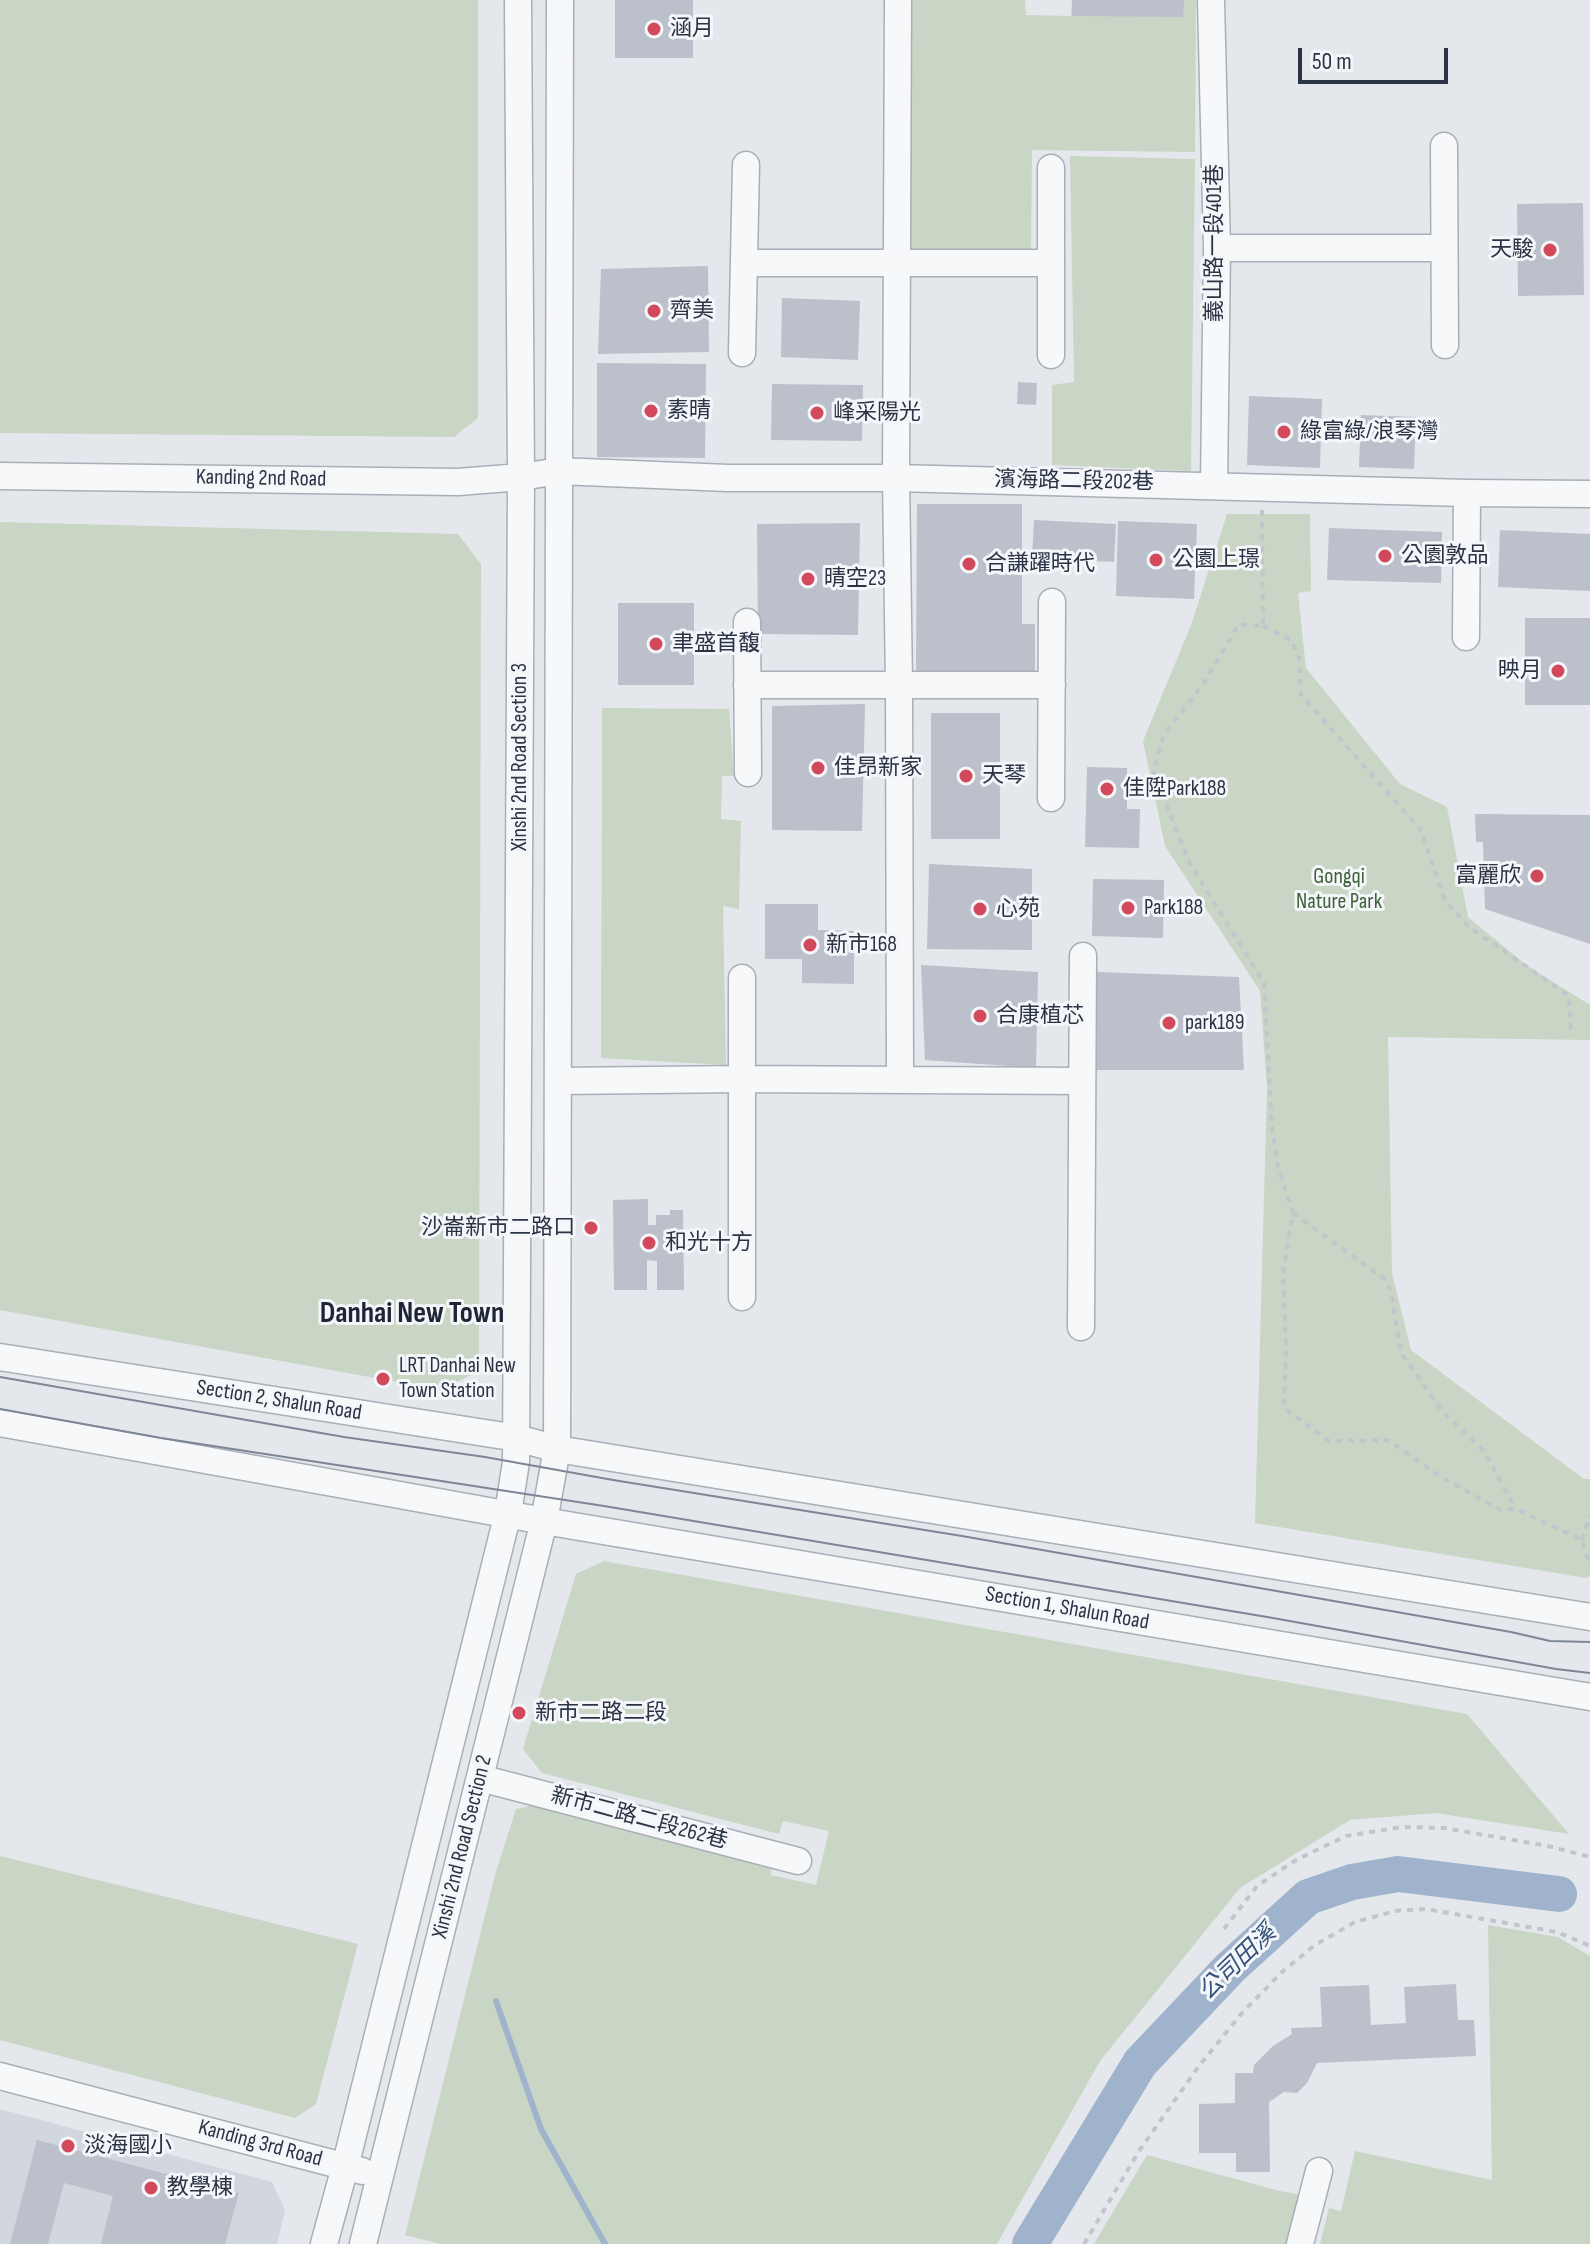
<!DOCTYPE html>
<html>
<head>
<meta charset="utf-8">
<style>
	body { margin:0 }
	#map { position:relative; width:1590px; height:2244px; overflow:hidden; background:#e4e7ec; font-family:"Sofia Sans Condensed",sans-serif }
	canvas { display:block }
	.scale { position:absolute; left:1298px; top:48px; width:150px; height:36px; box-sizing:border-box; border:4px solid #2b3445; border-top:0; padding-left:10px; font-size:24px; line-height:28px; white-space:nowrap; color:#2b3445; -webkit-text-stroke:6px #f4f6f9; paint-order:stroke }
</style>
</head>
<body>
<div id="map">
<canvas width="1590" height="2244"></canvas>
<div class="scale">50 m</div>
</div>
<script>
const ctx = document.querySelector('canvas').getContext('2d');
ctx.lineJoin = 'round';
function fill(path, color) { ctx.fillStyle = color; ctx.fill(path, 'evenodd'); }
const toPath = rows => new Path2D(rows.map(r => 'M' + r).join(''));
function strokePath(path, color, width, dash) { ctx.strokeStyle = color; ctx.lineWidth = width; ctx.lineCap = dash ? 'butt' : 'round'; ctx.setLineDash(dash || []); ctx.stroke(path); }
function label(font, color, halo, rows, align = 'center') {
  ctx.font = font + ' "Sofia Sans Condensed","Noto Sans TC",sans-serif'; ctx.lineWidth = 6; ctx.setLineDash([]); ctx.textBaseline = 'middle'; ctx.strokeStyle = halo; ctx.fillStyle = color; for (const [text, x, y, turn = 0] of rows) {
    ctx.save(); ctx.translate(x, y); ctx.rotate((+turn || 0) * Math.PI / 180); ctx.textAlign = isNaN(turn) ? turn : align; if (halo) ctx.strokeText(text, 0, 0); ctx.fillText(text, 0, 0); ctx.restore();
  }
}
fill(toPath([
	[0,2109,272,2182,285,2210,277,2244,0,2244]
]), '#d2d6de');
fill(toPath([
	[0,0,478,0,478,418,454,437,0,433],
	[912,0,1025,0,1026,15,1071,16,1072,0,1196,0,1195,152,1032,150,1031,255,910,254],
	[1070,156,1195,159,1191,471,1052,465,1052,385,1074,382],
	[1227,514,1310,514,1311,591,1298,593,1306,668,1400,784,1447,807,1468,917,1526,965,1590,1005,1590,1040,1388,1037,1392,1273,1411,1350,1584,1479,1590,1479,1590,1576,1586,1578,1255,1523,1267,1088,1260,991,1165,846,1143,741,1191,625],
	[0,522,458,534,481,564,479,1371,441,1390,0,1310],
	[602,708,729,709,734,776,722,776,721,819,741,821,739,909,723,906,726,1065,601,1058],
	[604,1561,1467,1714,1569,1834,1436,1813,1350,1820,1240,1888,1100,2061,997,2244,441,2244,405,2235,495,1875,516,1809,539,1804,772,1864,771,1875,816,1885,829,1831,783,1821,779,1834,542,1773,523,1749,576,1574],
	[0,1856,358,1944,316,2104,295,2118,0,2040],
	[1488,1925,1558,1937,1590,1956,1590,2244,1320,2244,1329,2208,1341,2211,1355,2151,1492,2180],
	[1147,2155,1280,2191,1302,2195,1288,2244,1094,2244]
]), '#c9d6c5');
strokePath(toPath([
	[496,2001,541,2129,605,2244]
]), '#9fb4cc', 6);
strokePath(toPath([
	[1030,2244,1140,2063,1230,1968,1308,1897,1352,1882,1398,1874,1559,1894]
]), '#9fb4cc', 36);
fill(toPath([
	[615,0,693,0,693,58,615,58],
	[1072,0,1184,0,1183,17,1072,16],
	[1583,203,1584,295,1518,296,1517,204],
	[708,266,709,352,598,354,601,269],
	[782,298,860,301,858,360,781,357],
	[597,363,706,364,705,458,597,457],
	[1018,382,1037,383,1036,405,1017,404],
	[772,384,863,385,862,441,771,440],
	[1249,396,1322,399,1320,468,1247,465],
	[1361,415,1416,417,1414,469,1359,467],
	[917,504,1022,504,1022,624,1035,624,1035,673,916,673],
	[1034,520,1116,524,1114,562,1032,558],
	[1118,521,1197,524,1194,599,1116,596],
	[860,523,858,635,758,634,757,524],
	[1329,528,1442,532,1441,583,1327,580],
	[1500,530,1590,534,1590,591,1498,587],
	[618,603,694,603,694,685,618,685],
	[1525,618,1590,618,1590,705,1525,705],
	[865,704,862,831,772,830,772,706],
	[931,713,1000,713,1000,839,931,839],
	[1087,767,1127,768,1127,809,1140,809,1139,848,1085,847],
	[1475,814,1590,815,1590,944,1485,909,1483,842,1476,842],
	[929,864,1032,869,1032,950,927,949],
	[1093,879,1164,880,1163,938,1092,936],
	[765,904,818,904,818,930,854,931,854,984,802,983,802,959,765,959],
	[921,965,1038,972,1036,1068,925,1060],
	[1096,972,1239,977,1244,1070,1096,1070],
	[648,1199,648,1225,656,1225,656,1215,670,1215,670,1210,683,1210,684,1290,657,1290,657,1261,647,1260,647,1290,614,1290,613,1200],
	[1456,1984,1458,2020,1474,2020,1476,2056,1317,2063,1307,2083,1297,2093,1284,2092,1269,2102,1270,2172,1236,2172,1236,2153,1199,2153,1199,2104,1235,2103,1235,2073,1253,2073,1254,2065,1273,2046,1292,2034,1291,2028,1322,2027,1320,1987,1369,1985,1371,2025,1406,2023,1404,1987],
	[37,2140,239,2193,225,2244,101,2244,113,2196,64,2183,48,2244,10,2244]
]), '#bbc0ca');
const minor = toPath([
	[898,0,896,478,899,685,900,1079],
	[1211,0,1217,248,1214,486],
	[1444,146,1445,345],
	[1217,248,1444,248],
	[745,263,1050,263],
	[742,353,746,165],
	[1051,355,1051,168],
	[0,476,458,482,521,477,559,471,728,478,896,478,1467,493,1590,494],
	[747,622,748,773],
	[1466,637,1467,493],
	[747,685,1052,685],
	[1051,798,1052,602],
	[559,1081,741,1079,1082,1081],
	[742,1297,742,978],
	[1081,1327,1083,956],
	[0,1357,517,1438,557,1449,1590,1617],
	[0,1423,544,1521,1590,1697],
	[480,1778,798,1861],
	[0,2076,362,2171],
	[324,2244,345,2167,508,1513,516,1462,521,477,518,0],
	[363,2244,544,1521,557,1449,560,0],
	[1300,2244,1319,2171]
]);
strokePath(minor, '#a9aeb7', 29);
strokePath(toPath([
	[1262,510,1263,626,1239,624,1202,686,1164,734,1153,772,1190,864,1264,983,1272,1127,1278,1167,1293,1213,1283,1273,1286,1348,1284,1408,1329,1441,1388,1440,1441,1477,1501,1510,1516,1509,1582,1540,1590,1566],
	[1263,626,1291,640,1299,658,1301,695,1421,830,1445,901,1469,927,1569,996,1571,1031],
	[1293,1213,1386,1280,1391,1292,1401,1353,1442,1411,1484,1451,1516,1509],
	[1582,1540,1590,1515],
	[1224,1929,1257,1886,1296,1860,1346,1836,1402,1827,1444,1828,1548,1846,1590,1857],
	[1084,2244,1139,2151,1199,2066,1242,2013,1282,1972,1315,1945,1355,1922,1395,1911,1426,1909,1557,1932,1590,1946]
]), '#c2c5cb', 4, [6, 6]);
strokePath(minor, '#f7f8fa', 26);
strokePath(toPath([
	[0,1377,344,1437,485,1457,613,1480,962,1536,1511,1632,1550,1641,1590,1642],
	[0,1409,161,1438,604,1506,1273,1618,1556,1669,1590,1673]
]), '#7d8696', 2);
for (const [x, y, r, color] of [
	[654,29,8,"#d1495b"],
	[1550,250,8,"#d1495b"],
	[654,311,8,"#d1495b"],
	[651,411,8,"#d1495b"],
	[817,413,8,"#d1495b"],
	[1284,432,8,"#d1495b"],
	[1385,556,8,"#d1495b"],
	[1156,560,8,"#d1495b"],
	[969,564,8,"#d1495b"],
	[808,579,8,"#d1495b"],
	[656,644,8,"#d1495b"],
	[1558,671,8,"#d1495b"],
	[818,768,8,"#d1495b"],
	[966,776,8,"#d1495b"],
	[1107,789,8,"#d1495b"],
	[1537,876,8,"#d1495b"],
	[1128,908,8,"#d1495b"],
	[980,909,8,"#d1495b"],
	[810,945,8,"#d1495b"],
	[980,1016,8,"#d1495b"],
	[1169,1023,8,"#d1495b"],
	[591,1228,8,"#d1495b"],
	[649,1243,8,"#d1495b"],
	[383,1379,8,"#d1495b"],
	[519,1713,8,"#d1495b"],
	[68,2146,8,"#d1495b"],
	[151,2188,8,"#d1495b"]
]) { const dot = new Path2D(); dot.arc(x, y, r, 0, 2 * Math.PI); ctx.fillStyle = color; ctx.fill(dot); strokePath(dot, '#f4f6f9', 3); }
label('22px', '#2b3445', '#f4f6f9', [
	["涵月",670,29],
	["天駿",1534,250,"right"],
	["齊美",670,311],
	["素晴",667,411],
	["峰采陽光",833,413],
	["綠富綠/浪琴灣",1300,432],
	["公園敦品",1401,556],
	["公園上璟",1172,560],
	["合謙躍時代",985,564],
	["晴空23",824,579],
	["聿盛首馥",672,644],
	["映月",1542,671,"right"],
	["佳昂新家",834,768],
	["天琴",982,776],
	["佳陞Park188",1123,789],
	["富麗欣",1521,876,"right"],
	["Park188",1144,908],
	["心苑",996,909],
	["新市168",826,945],
	["合康植芯",996,1016],
	["park189",1185,1023],
	["沙崙新市二路口",575,1228,"right"],
	["和光十方",665,1243],
	["LRT Danhai New",399,1366],
	["Town Station",399,1391],
	["新市二路二段",535,1713],
	["淡海國小",84,2146],
	["教學棟",167,2188]
], 'left');
label('22px', '#2b3445', '#f4f6f9', [
	["義山路一段401巷",1215,243,-90],
	["Kanding 2nd Road",261,479,1],
	["濱海路二段202巷",1074,482,1],
	["Xinshi 2nd Road Section 3",520,757,-90],
	["Section 2, Shalun Road",279,1401,9],
	["Section 1, Shalun Road",1067,1609,10],
	["新市二路二段262巷",639,1819,15],
	["Xinshi 2nd Road Section 2",463,1847,-76],
	["Kanding 3rd Road",260,2144,15]
]);
label('22px', '#3f6138', '#f4f6f9', [
	["Gongqi",1339,877],
	["Nature Park",1339,902]
]);
label('italic 24px', '#34527a', '#f4f6f9', [
	["公司田溪",1238,1963,-44]
]);
label('bold 30px', '#1d2536', '#f4f6f9', [
	["Danhai New Town",412,1314]
]);
</script>
</body>
</html>
